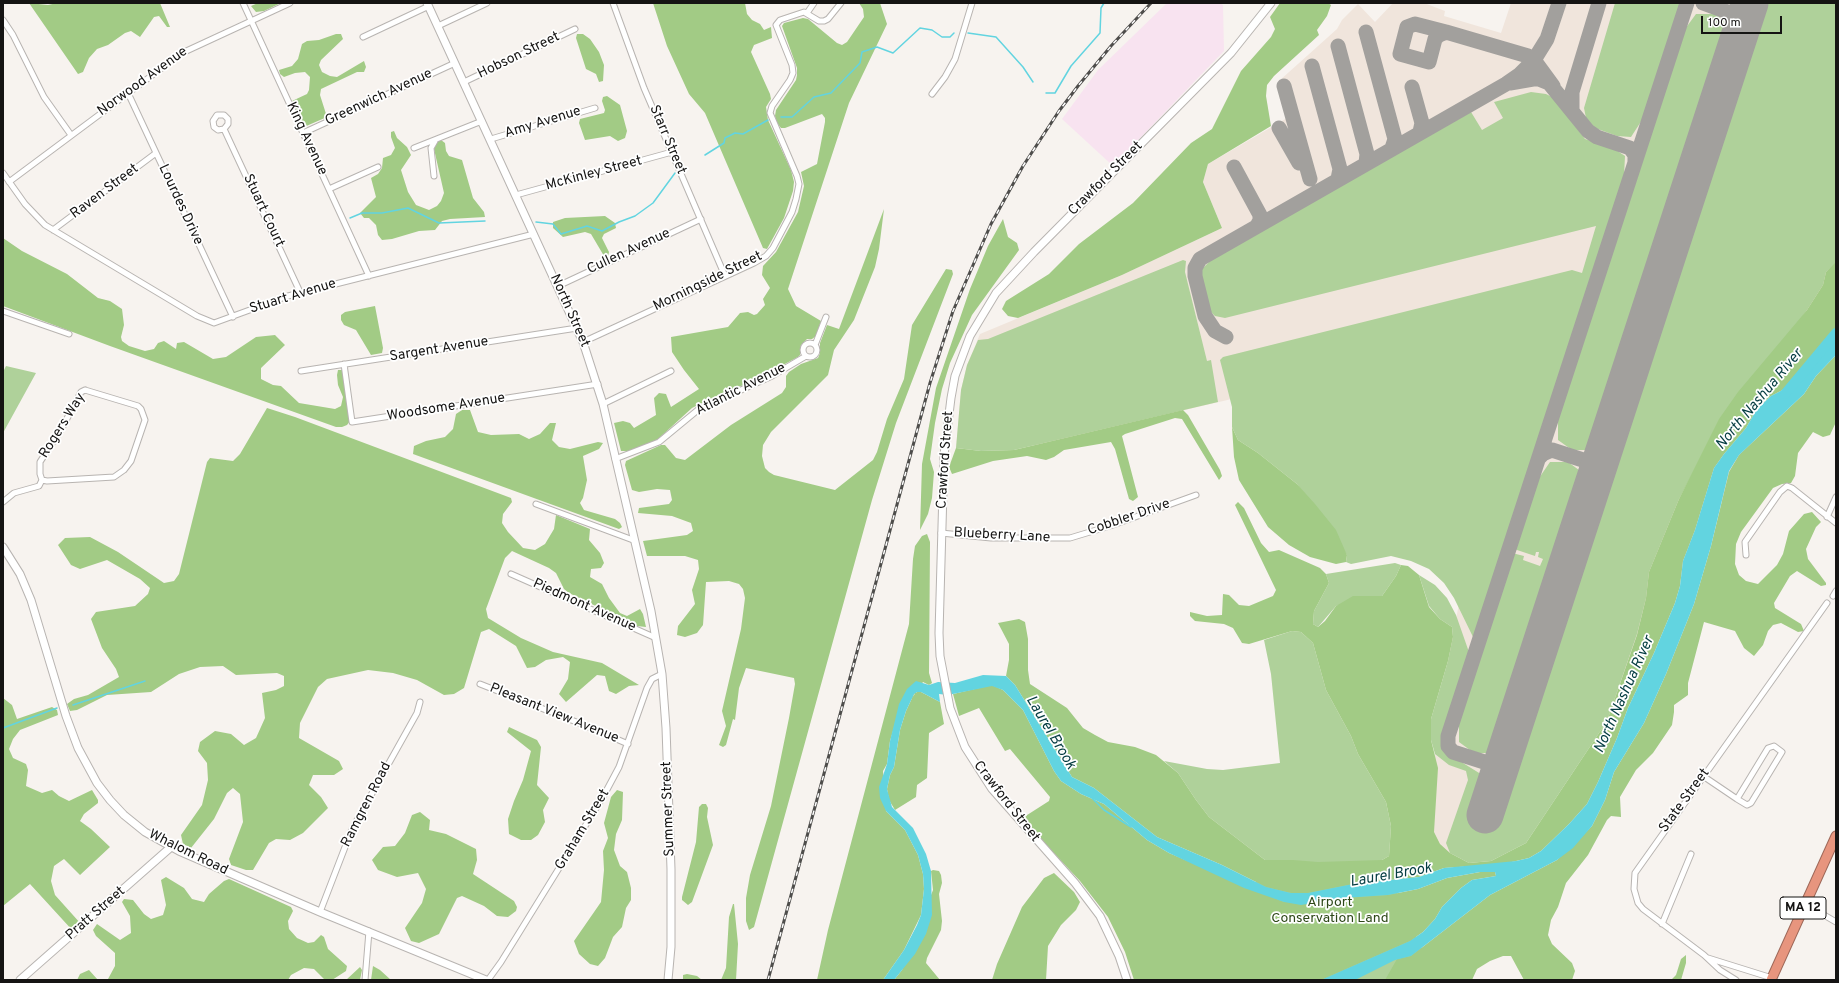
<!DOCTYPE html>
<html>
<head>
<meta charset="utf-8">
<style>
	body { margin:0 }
	#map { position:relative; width:1839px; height:983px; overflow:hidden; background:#f7f3ef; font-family:Overpass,sans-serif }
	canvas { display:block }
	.frame { position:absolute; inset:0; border:4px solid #151413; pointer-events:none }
	.scale { position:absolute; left:1701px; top:16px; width:81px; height:18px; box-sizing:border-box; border:2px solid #151413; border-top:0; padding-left:5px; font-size:12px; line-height:14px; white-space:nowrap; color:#151413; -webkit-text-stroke:3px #fff; paint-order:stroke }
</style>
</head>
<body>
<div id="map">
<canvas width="1839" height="983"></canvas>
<div class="frame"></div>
<div class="scale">100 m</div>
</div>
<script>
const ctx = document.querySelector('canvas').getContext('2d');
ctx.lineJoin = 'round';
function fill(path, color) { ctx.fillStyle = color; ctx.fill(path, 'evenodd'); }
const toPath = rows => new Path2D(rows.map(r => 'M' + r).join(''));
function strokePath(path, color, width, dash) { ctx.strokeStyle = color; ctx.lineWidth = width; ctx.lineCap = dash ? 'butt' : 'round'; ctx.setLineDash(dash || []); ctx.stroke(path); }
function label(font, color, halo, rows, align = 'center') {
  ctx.font = font + ' Overpass,sans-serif'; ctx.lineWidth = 3.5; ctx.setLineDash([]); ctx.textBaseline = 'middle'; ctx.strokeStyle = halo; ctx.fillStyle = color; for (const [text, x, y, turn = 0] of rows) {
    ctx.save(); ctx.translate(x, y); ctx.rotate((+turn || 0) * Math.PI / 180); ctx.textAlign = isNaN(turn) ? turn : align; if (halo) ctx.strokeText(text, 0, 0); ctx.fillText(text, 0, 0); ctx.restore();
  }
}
fill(toPath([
	[1393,3,1424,3,1445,11,1444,16,1501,33,1511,3,1801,3,1836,122,1836,289,1589,748,1434,868,1425,827,1448,661,1484,473,1257,393,1037,445,956,448,961,390,967,365,980,334,1122,275,1222,228,1203,182,1208,164,1287,118,1277,87,1279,81,1337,29,1342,20,1358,4,1375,22]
]), '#f0e5dc');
fill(toPath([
	[1167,3,1220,3,1223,5,1224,51,1113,166,1062,119,1098,70]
]), '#f8e3f0');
fill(toPath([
	[1615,3,1682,3,1642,120,1631,137,1617,136,1595,128,1586,118,1584,108],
	[1763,3,1836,3,1836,263,1826,272,1823,285,1807,310,1695,469,1679,499,1649,572,1646,598,1637,634,1607,721,1526,843,1491,861,1469,863,1450,853,1446,843,1468,780,1466,771,1449,765,1435,754,1431,740,1431,719,1448,661,1453,637,1452,627,1440,619,1429,606,1419,575,1435,585,1447,598,1456,615,1470,655,1443,736,1443,744,1450,755,1484,776,1473,812,1497,819],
	[1696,14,1715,14,1730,25,1590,450,1572,450,1558,440,1558,420,1570,375,1668,77,1685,29],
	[1531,92,1546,94,1554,98,1585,139,1613,148,1625,156,1624,176,1590,284,1474,639,1454,598,1444,583,1429,569,1411,561,1391,556,1351,564,1346,562,1347,555,1297,484,1258,453,1238,440,1232,427,1232,407,1220,360,1223,357,1572,270,1582,273,1596,226,1225,318,1215,316,1210,311,1202,277,1202,269,1213,258,1471,112,1482,130,1503,118,1494,102],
	[1183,260,1186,261,1185,272,1207,361,1211,360,1218,402,1014,450,981,451,956,448,961,390,967,365,978,340,988,339],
	[6,366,36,373,3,433,3,372],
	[1550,462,1568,462,1583,473,1492,753,1474,753,1459,742,1459,723,1471,678,1512,553,1524,556,1523,560,1540,566,1543,559,1538,557,1539,552,1536,552,1535,556,1514,549,1539,478],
	[1395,563,1401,565,1396,576,1382,596,1372,597,1336,606,1318,627,1313,624,1314,611,1329,583,1326,574],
	[1292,631,1301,632,1313,643,1326,690,1351,736,1358,754,1386,802,1391,826,1389,856,1382,860,1436,980,1143,980,1280,861,1265,860,1209,817,1196,800,1178,773,1164,761,1207,769,1223,770,1280,763,1271,674,1264,640]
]), '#afd19a');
fill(toPath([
	[29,3,48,5,57,3,160,3,170,27,167,27,159,16,154,17,140,37,131,31,125,33,108,45,97,49,89,58,83,72,78,74],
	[258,3,281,3,264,11,256,12,251,6],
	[653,3,745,3,747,14,752,20,760,24,764,30,771,27,772,38,754,45,751,52,770,94,771,99,766,107,768,120,791,170,794,182,793,191,784,218,767,249,763,248,705,113,689,94,667,46],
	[859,3,880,3,887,24,849,103,788,289,796,306,821,321,816,336,812,339,807,339,801,345,800,355,798,357,751,382,714,397,692,408,657,440,630,451,621,451,614,423,623,421,630,423,634,428,656,415,654,398,659,393,666,394,671,407,699,389,684,370,672,352,671,337,728,327,740,313,748,312,754,315,757,314,765,305,763,299,770,288,762,275,763,266,776,252,798,212,804,186,801,172,817,164,825,122,825,118,822,114,785,128,781,128,777,123,775,116,776,110,796,80,797,75,797,68,782,26,784,23,803,18,808,19,837,43,842,45,847,42,864,17,863,9],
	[1280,3,1328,3,1331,5,1327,16,1317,30,1319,35,1274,76,1267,85,1266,96,1271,126,1208,164,1203,182,1222,228,1122,275,1018,318,1008,316,1002,309,1006,301,1049,274,1079,244,1133,203,1191,143,1212,129,1241,71,1271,37,1275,29,1270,17],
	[336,34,341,34,343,39,321,60,319,65,322,72,330,76,337,77,364,61,366,67,364,72,357,72,321,89,320,95,327,117,304,127,292,101,307,94,309,90,310,77,305,72,295,73,284,77,280,74,279,70,292,66,298,59,302,44,307,41,319,40],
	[577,34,583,34,590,39,599,52,604,65,603,81,599,82,596,74,586,69,576,38],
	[607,96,620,105,627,131,625,138,618,141,610,136,585,140,579,123,580,119,604,113,605,110,602,101,603,97],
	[394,131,397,138,407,147,411,155,401,170,408,192,416,205,429,210,437,206,441,201,444,193,434,149,437,142,441,140,445,143,446,151,449,156,462,160,473,198,484,212,485,217,450,219,442,221,435,230,419,231,392,239,382,240,378,235,376,225,369,218,364,218,360,213,376,197,371,178,378,174,382,168,383,158,391,155,395,148,391,137,391,132],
	[884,209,879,249,875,267,854,320,834,350,828,375,771,432,763,445,762,456,765,468,769,472,774,475,835,490,873,460,877,452,887,419,904,379,912,325,946,269,952,270,953,274,896,423,872,500,754,927,749,930,746,921,746,898,750,875,771,806,789,718,795,684,794,678,746,668,739,688,735,720,733,719,726,745,723,747,719,745,726,726,722,711,741,629,745,598,743,589,739,584,729,581,706,582,703,625,697,633,685,637,677,635,678,626,695,604,692,590,699,569,698,560,685,556,647,556,643,541,687,535,693,531,691,523,672,516,638,513,639,508,669,504,672,500,670,490,657,489,639,492,632,490,625,465,626,461,661,445,665,445,676,458,685,460,731,425,782,393,786,387,786,376,789,372,801,364,818,358,820,353,820,343,827,325,839,329],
	[605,216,615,223,616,228,604,234,602,238,609,252,608,256,604,256,591,234,585,232,563,237,553,228,553,222,565,218],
	[1003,219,1008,237,1017,243,1019,250,972,315,950,363,942,389,935,423,930,459,934,472,932,498,928,514,920,530,922,464,936,388,970,289,988,246],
	[3,238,22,251,67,274,98,298,110,301,122,309,124,325,121,337,122,341,129,346,145,351,154,349,158,343,164,341,176,349,177,343,184,342,213,359,226,357,256,337,275,335,285,345,261,368,261,379,273,385,281,386,299,403,335,409,341,406,343,397,338,385,337,375,338,370,342,370,350,421,347,425,342,427,336,427,110,346,3,306],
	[1835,263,1836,263,1836,333,1816,362,1806,370,1798,382,1771,396,1757,409,1746,428,1724,454,1714,468,1695,530,1683,561,1680,586,1675,603,1654,653,1628,708,1617,738,1598,782,1587,804,1569,824,1541,851,1529,858,1503,864,1444,868,1419,877,1353,884,1308,893,1291,893,1266,887,1222,865,1157,837,1094,788,1072,777,1015,685,1006,676,1009,660,1009,644,998,623,1019,619,1025,622,1028,639,1028,670,1030,684,1067,708,1083,728,1095,735,1108,742,1135,747,1156,755,1178,773,1196,800,1209,817,1265,860,1293,860,1318,862,1382,860,1389,856,1391,826,1386,802,1358,754,1351,736,1326,690,1313,643,1301,632,1292,631,1249,644,1242,643,1233,628,1224,624,1195,621,1190,616,1190,612,1207,616,1222,615,1223,594,1229,595,1239,605,1249,606,1273,596,1276,590,1235,505,1238,502,1244,508,1261,543,1269,552,1279,550,1320,568,1326,574,1329,583,1314,611,1313,624,1318,627,1325,621,1336,606,1353,596,1382,596,1396,576,1401,565,1408,566,1419,575,1429,607,1440,619,1452,627,1453,637,1448,661,1431,719,1431,740,1438,768,1434,832,1440,844,1450,853,1469,863,1491,861,1526,843,1607,721,1637,635,1646,598,1649,572,1679,499,1719,419,1738,392,1807,310,1823,285,1826,272],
	[375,306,383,348,382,353,371,355,356,330,344,325,341,320,341,315,345,312],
	[1836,355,1836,422,1830,435,1823,437,1813,432,1798,453,1795,476,1791,483,1782,484,1773,488,1741,532,1736,544,1735,564,1739,575,1746,581,1758,584,1777,565,1783,554,1789,531,1804,514,1812,512,1821,522,1816,527,1806,549,1808,559,1826,583,1826,585,1821,586,1797,571,1790,576,1774,603,1775,608,1801,624,1804,631,1798,632,1781,623,1773,625,1768,631,1763,645,1754,656,1744,648,1735,631,1704,622,1688,683,1688,695,1674,705,1674,712,1672,725,1653,753,1636,770,1620,797,1621,817,1611,816,1607,820,1588,855,1566,883,1558,907,1551,920,1548,935,1552,944,1572,963,1575,971,1572,980,1524,980,1511,956,1503,956,1490,961,1477,969,1472,980,1385,980,1397,959,1411,956,1490,895,1557,860,1592,826,1605,800,1614,772,1644,723,1666,674,1694,604,1711,546,1729,472,1739,455,1804,394,1816,376],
	[267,408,295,417,511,498,512,502,503,514,502,523,508,532,523,548,535,550,545,544,554,529,556,515,590,529,589,540,600,553,604,563,601,568,591,569,590,577,602,584,609,598,620,613,627,616,640,609,643,614,646,627,637,626,569,593,564,589,556,573,549,568,512,551,505,558,486,609,488,618,521,638,553,652,602,663,639,685,629,686,616,694,609,691,605,676,597,675,566,702,559,694,568,679,570,662,563,657,546,660,535,667,527,668,516,646,489,629,481,632,464,688,454,694,444,695,417,680,393,673,368,670,327,679,318,687,300,723,299,738,339,761,343,769,334,775,313,775,309,785,321,797,328,808,303,833,290,840,276,839,269,843,253,870,246,870,231,865,229,859,243,822,240,794,233,788,227,793,214,819,191,848,183,844,181,835,202,805,208,780,207,763,198,751,200,742,215,731,231,734,244,745,256,738,265,718,262,693,276,690,284,686,284,676,277,673,236,675,223,666,200,667,179,674,151,692,107,695,77,710,70,711,67,704,74,699,88,695,119,677,116,669,102,648,91,619,96,612,135,606,148,594,150,588,140,579,107,560,80,569,71,565,58,545,65,538,90,537,118,552,164,583,174,581,179,574,207,462,210,458,233,461,240,454],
	[462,410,470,410,478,432,491,435,519,434,529,439,540,434,550,423,556,423,552,440,559,447,570,449,598,442,603,443,599,449,583,456,587,480,583,498,580,503,584,510,615,519,620,523,622,527,619,529,413,454,414,446,426,441,445,437,453,429,456,414],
	[1183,410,1188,415,1220,470,1222,476,1219,480,1182,419,1175,418,1125,434,1122,436,1138,497,1133,501,1129,499,1115,449,1111,442,1064,450,1054,457,1046,460,1027,456,993,461,952,474,949,467,956,448,981,451,1014,450],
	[1232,427,1238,440,1258,453,1297,484,1315,504,1336,530,1347,555,1346,562,1336,564,1310,557,1289,545,1268,527,1239,480,1234,457],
	[927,534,930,542,929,673,932,683,929,685,923,682,896,721,890,741,887,764,883,771,886,811,905,830,918,855,923,874,924,889,921,915,904,950,883,980,817,980,828,930,909,624,913,559,915,546,922,536],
	[992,685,1003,690,1023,710,1054,771,1061,781,1081,794,1104,804,1147,840,1169,853,1284,902,1388,895,1418,889,1447,878,1480,872,1495,872,1496,876,1472,880,1461,888,1442,907,1435,919,1423,932,1410,941,1321,980,1134,980,1125,952,1108,917,1080,881,1024,821,1024,817,1049,801,1050,797,1010,749,1005,751,979,708,959,716,953,694],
	[917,692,921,692,940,702,944,724,929,733,927,778,917,785,916,797,895,810,889,800,887,789,890,775,894,767,900,730,906,711,914,694],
	[3,698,12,705,17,719,52,707,57,710,58,715,20,730,13,739,9,749,13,758,26,764,28,770,26,786,42,793,52,790,59,796,69,801,92,790,98,800,98,803,84,814,80,821,91,829,110,847,80,875,64,859,54,866,51,881,55,895,81,924,73,931,30,884,3,906],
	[509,727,537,740,541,747,537,785,549,798,543,810,545,822,538,835,531,840,521,840,509,834,508,819,514,801,523,780,531,751,507,732],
	[617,790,623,792,622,820,616,834,614,850,620,866,627,872,631,888,631,900,626,908,622,927,613,937,605,958,598,966,590,964,579,954,574,941,601,902,604,870,603,851,608,838,604,823,611,797],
	[702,804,706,804,708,808,707,817,713,845,692,902,688,905,682,900,682,897,696,842,699,807],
	[420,812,430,820,429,830,446,834,476,849,477,860,473,874,514,901,517,907,516,911,508,917,497,916,484,906,462,896,457,898,439,934,419,943,411,941,405,928,422,903,426,889,418,873,397,877,378,870,372,860,383,847,395,846,405,833,412,815],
	[933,870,939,871,941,875,942,883,939,894,942,921,941,930,927,958,926,963,940,980,894,980,902,970,933,890,931,871],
	[1054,873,1074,892,1080,902,1076,910,1061,925,1048,946,1046,980,992,980,997,964,1022,907,1044,878],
	[166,877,184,888,192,899,204,902,209,894,224,881,229,879,291,907,293,911,288,921,289,929,297,938,308,943,314,942,321,935,324,937,328,949,347,966,346,971,332,980,325,980,314,969,304,968,291,975,288,980,77,980,80,974,89,970,98,980,108,979,115,966,115,953,96,936,93,930,97,924,120,940,131,933,130,916,122,902,124,899,133,900,144,914,151,919,163,915,166,905,161,880],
	[733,904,734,904,738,944,736,980,721,980,726,968,729,917],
	[1686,955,1686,963,1681,980,1671,980,1676,975,1681,959],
	[373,966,380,970,391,980,371,980],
	[360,967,362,970,360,980,346,980],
	[687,974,697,976,702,980,683,980,683,975]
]), '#a2cb85');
fill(toPath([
	[1836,333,1836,355,1816,376,1804,394,1739,455,1729,471,1711,546,1694,604,1666,674,1644,723,1614,772,1605,800,1592,826,1573,848,1557,860,1490,895,1411,956,1395,960,1355,980,1321,980,1410,941,1423,932,1435,919,1442,907,1461,888,1472,880,1496,876,1495,872,1480,872,1447,878,1418,889,1388,895,1344,898,1301,905,1284,902,1244,888,1169,853,1147,840,1104,804,1081,794,1061,781,1054,771,1023,710,1003,690,992,686,948,695,939,694,940,702,921,692,917,692,914,694,906,711,900,730,894,767,890,775,887,789,892,807,913,828,926,854,931,871,932,915,926,934,915,954,894,980,883,980,904,950,917,925,921,915,924,889,923,874,918,855,905,830,886,811,880,798,879,787,887,764,890,741,899,704,907,689,916,681,929,685,938,682,955,683,983,675,1006,676,1015,685,1072,777,1094,788,1157,837,1222,865,1266,887,1291,893,1308,893,1353,884,1419,877,1444,868,1516,861,1529,858,1541,851,1569,824,1587,804,1598,782,1617,738,1628,708,1654,653,1675,603,1680,586,1683,561,1695,530,1714,468,1724,454,1746,428,1757,409,1771,396,1798,382,1806,370,1816,362]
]), '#62d4e0');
strokePath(toPath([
	[968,33,996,37,1023,67,1033,82],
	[1046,93,1055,93,1071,66,1100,33,1101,8,1104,3],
	[781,117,792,117,814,97,831,93,860,63,862,52,877,47,893,53,920,28,932,30,942,37,950,37,954,33],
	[705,155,724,143,725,138,735,133,743,134,768,120],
	[350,218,362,213,382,213,408,208,439,223,485,221],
	[536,222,553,224,561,234,587,226,602,231,619,222,635,216,653,203,675,173],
	[73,705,145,681],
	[3,728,57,708],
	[1092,798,1104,810,1131,827]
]), '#62d4e0', 1.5);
strokePath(toPath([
	[1785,394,1836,333]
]), '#62d4e0', 10);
strokePath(toPath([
	[1703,3,1733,14,1739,20,1741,30],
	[1730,12,1742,11,1749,3],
	[1366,32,1395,139,1392,148],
	[1446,32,1439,35,1435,39,1429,62,1400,54,1407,27,1415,24,1446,32,1528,56,1534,60,1553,86],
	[1338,46,1367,154,1366,163],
	[1312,66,1340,169,1338,179],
	[1510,83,1533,79,1539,79,1549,83,1588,131,1597,137,1630,148,1635,155,1635,162],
	[1284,86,1310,179],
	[1412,87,1422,123,1420,132],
	[1572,111,1572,92,1599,3],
	[1279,128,1299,163],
	[1234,167,1260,215,1260,221,1258,224],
	[1226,337,1215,331,1205,316,1195,276,1195,268,1200,259,1506,84,1519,75,1534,60,1547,39,1559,3],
	[1539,458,1543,454,1552,450,1586,461,1593,469,1594,481],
	[1586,461,1597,458,1604,450],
	[1500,767,1453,752,1448,746,1448,736,1687,3]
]), '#a2a09d', 15);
strokePath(toPath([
	[1485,815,1750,3]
]), '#a2a09d', 37);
const street = toPath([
	[243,3,369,276],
	[613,3,644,88,725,276],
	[807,13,814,3],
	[3,20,13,35,44,97,71,135],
	[438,26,487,3],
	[363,37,429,6],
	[464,82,575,29],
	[128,93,233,317],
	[932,94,945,77,955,59,972,3],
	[224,129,218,130,214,127,213,121,217,115,224,115,228,119,228,124,224,129,300,292],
	[303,133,455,63],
	[491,139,595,108],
	[414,148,482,121],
	[3,173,25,204,45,225,197,316,214,323,288,296,534,234],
	[434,176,431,148,435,141],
	[9,182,182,53,290,3],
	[329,189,378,167],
	[516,195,672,152],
	[53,230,156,153],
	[558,286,701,219],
	[3,311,69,334],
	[583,342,754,263,766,256,773,248,792,212,796,199,799,184,797,176,770,113,772,106,790,80,793,73,792,65,776,25,780,20,804,12,819,21,824,21,828,19,841,3],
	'803 350a7 7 0 1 1 14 0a7 7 0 1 1-14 0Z',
	[815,345,826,317],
	[344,364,352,422,598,384],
	[301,371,577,328],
	[85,390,138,406,141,409,145,420,131,461,124,470,114,477,47,481,42,480,40,474,40,462,62,428,81,392,85,390],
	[603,404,671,371],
	[615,459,659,442,699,409,772,376,806,356],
	[3,502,14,493,39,486,42,480],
	[536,504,633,540],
	[1827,517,1836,497],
	[941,533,991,538,1070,538,1113,525,1196,495],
	[1746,555,1745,542,1780,492,1787,486,1792,488,1836,523],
	[511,574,656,638],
	[1833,596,1836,591],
	[480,684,584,725,628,744],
	[1703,776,1737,799,1768,748,1774,746,1782,752,1751,803,1747,805,1737,799],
	[1805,904,1836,922],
	[320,912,352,829,417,713,420,702],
	[1662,924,1691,854],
	[1708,958,1772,978],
	[365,980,369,931],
	[488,980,501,962,603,797,619,767,647,688,652,679,662,674],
	[1736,980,1720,970,1704,955,1643,909,1638,903,1634,889,1635,873,1827,603]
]);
const secondary = toPath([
	[427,3,583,342,603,404,651,611,662,674,666,728,671,869,671,947,668,980],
	[3,547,20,574,31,600,66,716,78,748,97,783,110,800,124,815,145,832,179,851,320,912,486,980],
	[20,980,171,847],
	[1127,980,1119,956,1100,916,1075,883,992,789,965,747,950,708,940,656,939,633,944,455,951,398,955,376,970,336,996,293,1034,252,1231,53,1271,3]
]);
const highway = toPath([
	[1771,980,1836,836]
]);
strokePath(street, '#b8b4b1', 7);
strokePath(secondary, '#b8b4b1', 9);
strokePath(highway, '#9e6859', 11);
strokePath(street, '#fff', 5);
strokePath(secondary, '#fff', 7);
strokePath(highway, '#e7957e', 9);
const rail = toPath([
	[768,980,930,383,953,311,991,224,1023,166,1059,111,1078,86,1111,46,1151,3]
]);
strokePath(rail, '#4e4d4b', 3);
strokePath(rail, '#fff', 1.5, [4.5]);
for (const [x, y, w] of [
	[1803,908,46]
]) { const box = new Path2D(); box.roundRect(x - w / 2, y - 11, w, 22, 3); ctx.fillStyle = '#fff'; ctx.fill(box); strokePath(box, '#151413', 1); }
label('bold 13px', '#151413', null, [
	["MA 12",1803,908]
]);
label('14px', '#151413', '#fff', [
	["Hobson Street",519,56,-26],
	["Norwood Avenue",143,82,-36],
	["Greenwich Avenue",379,98,-25],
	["Amy Avenue",543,123,-17],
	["King Avenue",306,139,65],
	["Starr Street",667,140,67],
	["McKinley Street",594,174,-15],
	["Crawford Street",1106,179,-45],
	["Raven Street",105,192,-37],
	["Lourdes Drive",180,205,65],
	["Stuart Court",263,211,65],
	["Cullen Avenue",629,252,-25],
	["Morningside Street",708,282,-26],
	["Stuart Avenue",293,297,-17],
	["North Street",569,311,66],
	["Sargent Avenue",439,350,-9],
	["Atlantic Avenue",741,390,-27],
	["Woodsome Avenue",446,408,-9],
	["Rogers Way",63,426,-58],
	["Crawford Street",946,460,-86],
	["Cobbler Drive",1129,518,-19],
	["Blueberry Lane",1002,536,3],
	["Piedmont Avenue",584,606,24],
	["Pleasant View Avenue",554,714,22],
	["State Street",1685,801,-54],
	["Crawford Street",1006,802,52],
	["Ramgren Road",367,805,-63],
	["Summer Street",669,809,-92],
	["Graham Street",583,830,-59],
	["Whalom Road",188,853,26],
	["Pratt Street",96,914,-41]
]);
label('14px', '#2d4818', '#fff', [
	["Airport",1330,903],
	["Conservation Land",1330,919]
]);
label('italic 15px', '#043c41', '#fff', [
	["North Nashua River",1760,400,-50],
	["North Nashua River",1625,695,-66],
	["Laurel Brook",1050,733,59],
	["Laurel Brook",1391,876,-10]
]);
</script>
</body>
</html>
